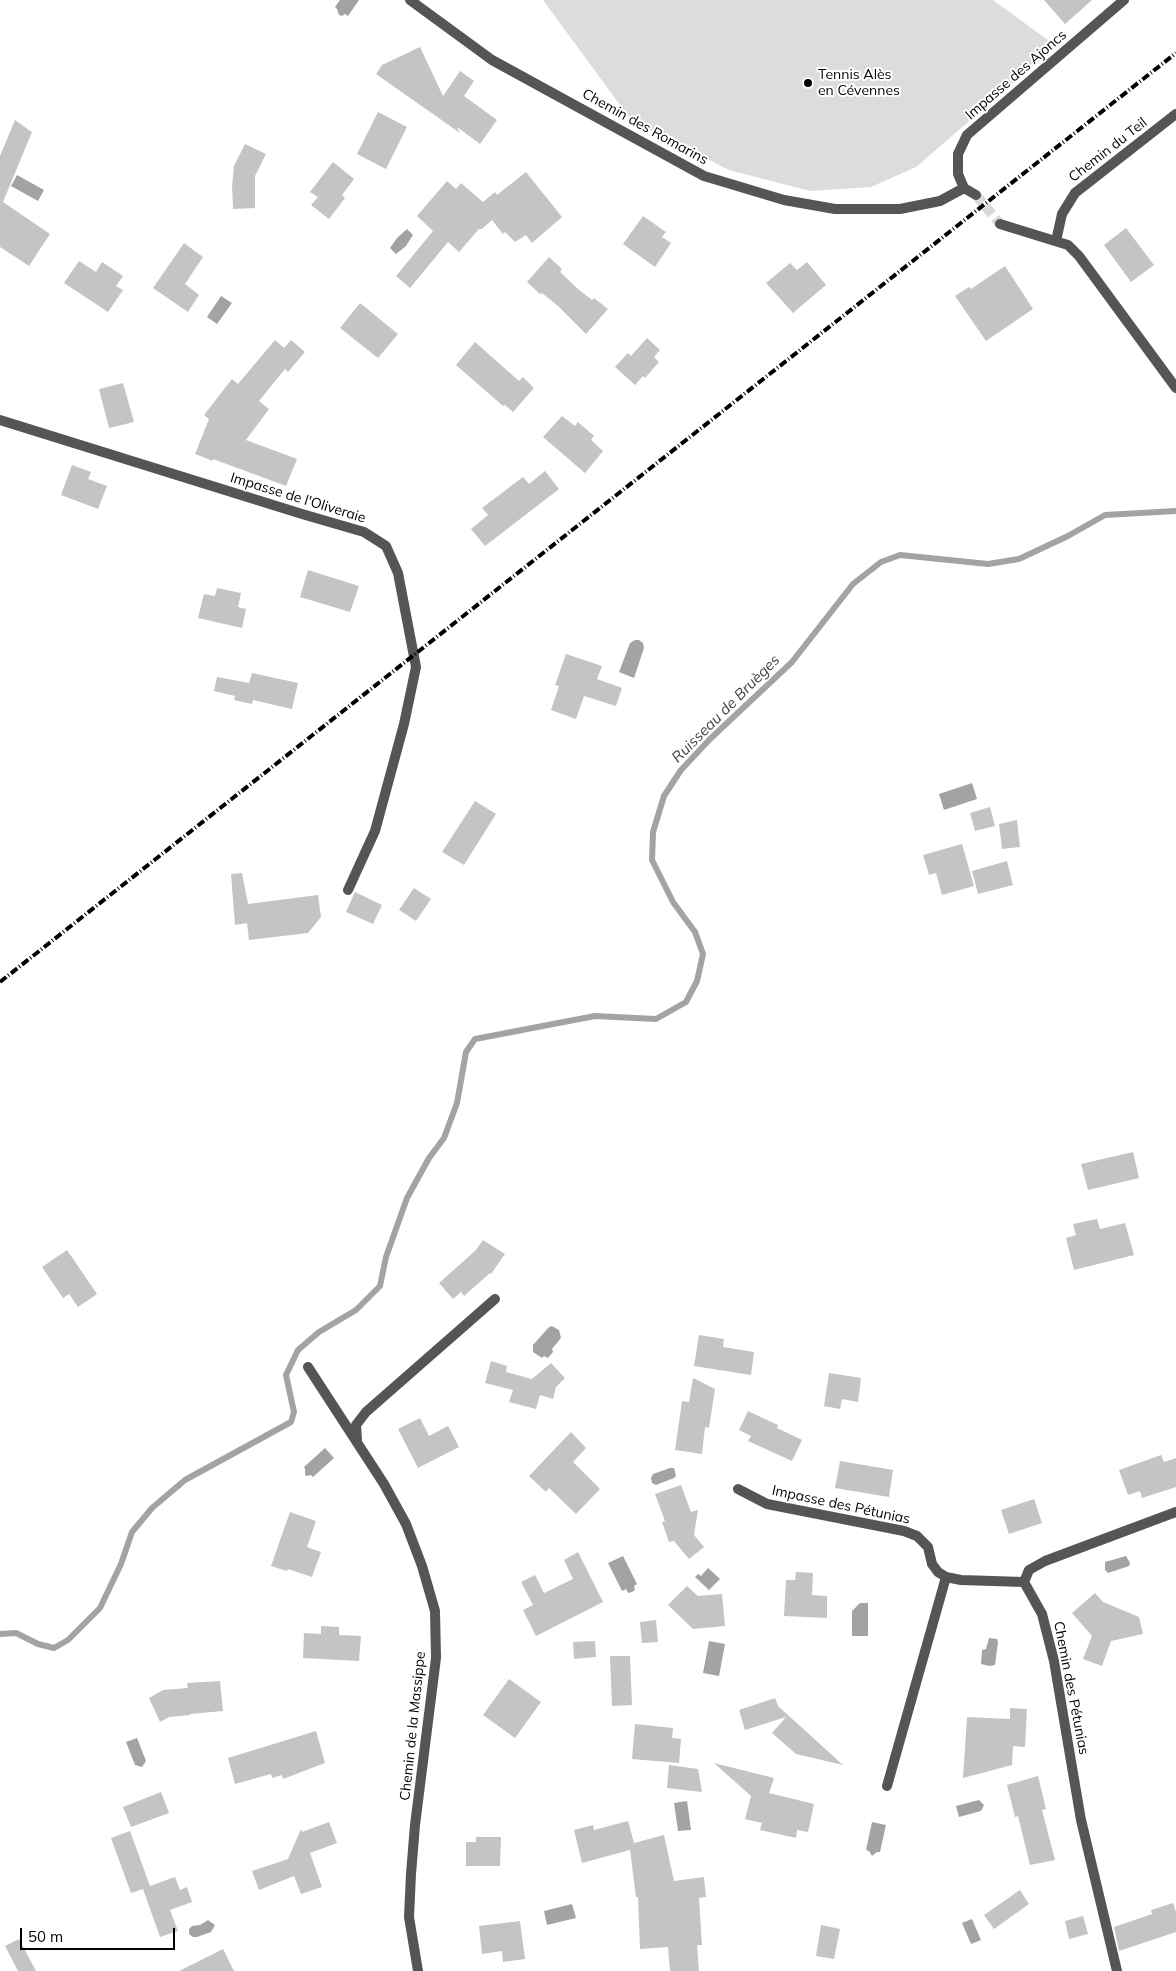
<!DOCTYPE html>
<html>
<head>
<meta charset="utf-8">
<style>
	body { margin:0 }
	#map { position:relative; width:1176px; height:1971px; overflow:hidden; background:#fff; font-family:Mulish,sans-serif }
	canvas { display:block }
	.scale { position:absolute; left:20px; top:1928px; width:155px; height:22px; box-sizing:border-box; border:2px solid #000; border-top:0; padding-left:6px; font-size:15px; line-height:18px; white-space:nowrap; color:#000; -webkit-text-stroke:4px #fff; paint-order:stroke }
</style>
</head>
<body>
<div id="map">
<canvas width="1176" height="1971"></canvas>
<div class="scale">50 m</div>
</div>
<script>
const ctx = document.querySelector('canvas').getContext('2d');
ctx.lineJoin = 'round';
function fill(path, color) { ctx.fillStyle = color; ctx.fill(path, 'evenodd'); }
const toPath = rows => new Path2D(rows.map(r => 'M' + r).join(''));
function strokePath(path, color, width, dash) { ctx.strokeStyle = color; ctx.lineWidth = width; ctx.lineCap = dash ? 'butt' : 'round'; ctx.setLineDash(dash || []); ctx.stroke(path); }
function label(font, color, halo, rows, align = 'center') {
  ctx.font = font + ' Mulish,sans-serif'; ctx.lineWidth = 4; ctx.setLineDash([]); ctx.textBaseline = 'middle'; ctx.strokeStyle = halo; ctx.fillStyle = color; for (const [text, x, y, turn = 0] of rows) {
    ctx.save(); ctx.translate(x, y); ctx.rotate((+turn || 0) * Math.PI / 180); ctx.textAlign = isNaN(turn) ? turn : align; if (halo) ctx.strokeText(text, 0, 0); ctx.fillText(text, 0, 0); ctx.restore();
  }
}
fill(toPath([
	[543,0,993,0,1056,46,916,167,871,187,810,191,729,170,631,120]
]), '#dcdcdc');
fill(toPath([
	[340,0,359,0,348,16,345,14,342,16,339,15,337,9,335,7],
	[17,175,44,190,38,201,11,186],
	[407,229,413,235,406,246,396,254,390,248,397,238],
	[221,296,232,303,217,324,207,317],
	[635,640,639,640,643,643,644,648,634,678,619,672,630,643],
	[972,783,977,799,944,810,939,794],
	[552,1326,559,1330,561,1338,552,1349,553,1352,548,1358,544,1356,542,1358,533,1352,533,1345,549,1327],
	[325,1448,334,1458,313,1477,311,1475,307,1476,305,1475,305,1469,304,1467],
	[670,1468,674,1468,676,1476,674,1478,656,1485,652,1483,651,1478,653,1474],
	[623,1556,637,1584,634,1586,635,1590,632,1592,628,1593,626,1589,622,1591,608,1563],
	[1126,1556,1130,1563,1129,1566,1108,1573,1105,1570,1105,1562],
	[708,1568,720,1579,709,1590,695,1577,698,1574,701,1576],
	[860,1603,868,1603,868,1636,852,1636,852,1611],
	[989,1638,997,1639,998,1642,995,1665,989,1666,981,1664,982,1650,986,1649],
	[709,1641,725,1644,719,1676,703,1673],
	[137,1738,146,1761,142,1767,135,1765,126,1742],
	[979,1800,984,1805,981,1811,959,1817,956,1806],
	[687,1801,691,1830,678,1831,674,1803],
	[872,1822,886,1825,880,1852,877,1852,872,1856,869,1851,866,1850],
	[572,1904,576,1918,547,1925,544,1911],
	[972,1919,981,1940,971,1944,962,1923],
	[208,1920,215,1925,211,1932,197,1937,193,1937,189,1934,189,1929,192,1926,200,1925]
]), '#a3a3a3');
strokePath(toPath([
	[0,1634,16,1633,38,1644,54,1648,68,1640,100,1608,121,1564,132,1532,152,1508,185,1480,291,1422,294,1412,286,1375,298,1350,319,1332,356,1310,380,1286,386,1257,407,1198,429,1158,444,1138,457,1103,466,1052,475,1039,595,1016,656,1019,686,1002,697,981,703,954,695,932,673,902,652,860,653,832,664,796,681,770,710,739,792,662,853,584,881,562,900,555,988,564,1019,559,1068,536,1105,515,1176,511]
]), '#a3a3a3', 6);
fill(toPath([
	[1044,0,1092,0,1065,24],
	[420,47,443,96,460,71,474,81,464,96,497,120,480,144,457,127,460,133,376,74,382,65],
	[378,112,407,127,386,169,357,154],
	[15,120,32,132,3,202,50,234,29,266,0,247,0,156],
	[245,144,266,154,255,176,255,208,233,209,232,186,234,166],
	[333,162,354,179,342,195,345,198,329,219,311,205,318,197,310,192],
	[526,172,562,217,532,243,526,235,515,242,505,232,503,234,492,220,482,229,479,229,459,252,448,242,410,288,396,276,433,231,417,216,447,181,456,189,461,183,483,202,495,192,497,195],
	[643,216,666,232,662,237,671,243,655,267,623,244],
	[1126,228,1154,265,1131,282,1104,245],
	[184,243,203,257,185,284,199,295,188,312,153,288],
	[549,257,562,269,560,272,578,289,592,300,594,298,608,309,586,334,558,306,542,293,540,294,527,282],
	[79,261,96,272,102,262,123,276,116,286,123,290,108,312,64,283],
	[807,262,826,285,793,313,766,283,790,263,797,270],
	[1005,266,1033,309,986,341,955,296,969,287,971,289],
	[360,303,398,334,378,358,340,328],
	[647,338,660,350,654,357,659,362,645,378,643,376,635,385,615,367,628,353,631,356],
	[275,340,284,348,291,340,305,352,288,372,285,369,259,401,269,409,246,440,297,459,286,486,213,459,213,461,195,454,209,419,204,415,232,379,238,384],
	[475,342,519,381,523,377,534,388,513,412,505,405,503,406,456,365],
	[123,383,134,422,109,428,99,389],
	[562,416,575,426,578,422,594,436,591,440,603,451,585,473,543,437],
	[72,465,91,472,88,479,107,486,98,509,61,495],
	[545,471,559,489,485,546,471,529,488,515,482,508,523,477,529,484],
	[308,570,359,586,350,612,300,597],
	[217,588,241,593,238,607,246,609,242,628,198,618,204,594,215,596],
	[566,654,602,666,597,679,622,688,616,706,584,696,576,719,551,710,559,686,555,685],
	[252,673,298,683,292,709,253,700,252,704,234,700,235,696,214,691,217,677,249,683],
	[475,801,496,814,464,865,442,852],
	[990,807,995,826,975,831,970,813],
	[1017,820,1020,847,1002,849,999,824],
	[962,844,974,886,942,895,936,873,929,875,923,855],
	[1007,861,1013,885,978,894,972,871],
	[242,873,248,904,318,895,321,917,308,933,249,940,247,923,235,925,231,874],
	[414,888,431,899,416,921,399,910],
	[355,892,382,905,373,924,346,912],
	[1133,1152,1139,1178,1088,1190,1081,1164],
	[1097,1219,1100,1229,1125,1223,1134,1255,1074,1270,1066,1238,1076,1235,1073,1224],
	[483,1240,505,1254,491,1274,490,1273,464,1296,461,1292,453,1299,439,1283,476,1250],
	[67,1250,97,1294,78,1307,69,1294,63,1298,42,1267],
	[699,1335,724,1339,723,1347,754,1352,751,1375,694,1366],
	[491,1361,507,1366,506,1372,532,1379,551,1363,565,1378,556,1387,553,1399,540,1395,536,1409,509,1402,513,1390,485,1383],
	[829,1373,861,1378,858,1402,842,1399,840,1409,824,1406],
	[693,1378,715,1389,709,1428,705,1427,702,1454,675,1450,682,1401,689,1402],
	[748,1411,778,1425,777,1428,802,1440,792,1461,748,1441,751,1436,739,1430],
	[420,1418,429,1436,448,1426,459,1447,418,1468,398,1429],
	[571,1432,586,1448,573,1462,600,1489,576,1514,549,1488,546,1492,529,1476],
	[1161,1455,1164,1462,1176,1458,1176,1487,1142,1498,1140,1491,1128,1495,1119,1470],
	[840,1461,893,1470,889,1497,835,1488],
	[681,1485,691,1512,698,1510,694,1535,704,1547,689,1559,674,1541,669,1542,662,1522,665,1521,655,1494],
	[1034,1499,1042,1523,1009,1534,1001,1510],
	[290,1512,316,1521,307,1547,321,1552,312,1577,288,1569,287,1571,271,1566],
	[578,1552,603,1602,536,1636,523,1610,533,1605,521,1582,535,1575,544,1593,573,1579,564,1560],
	[796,1572,813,1573,812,1595,827,1596,827,1618,784,1616,786,1580,795,1580],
	[687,1586,698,1596,722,1594,725,1626,693,1629,668,1605],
	[1095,1593,1103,1602,1139,1617,1143,1634,1111,1641,1102,1666,1083,1659,1092,1636,1072,1613],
	[656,1620,658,1642,642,1643,640,1622],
	[321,1626,339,1627,339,1635,361,1636,359,1661,303,1658,304,1633,321,1634],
	[595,1641,596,1657,574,1659,573,1642],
	[610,1656,630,1656,632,1705,612,1706],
	[509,1679,541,1702,515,1738,483,1715],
	[220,1681,223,1711,190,1714,190,1715,169,1717,160,1722,149,1698,163,1690,188,1688,187,1683],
	[775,1698,778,1706,843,1765,796,1754,772,1733,786,1717,745,1730,739,1710],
	[1010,1708,1027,1709,1025,1747,1013,1746,1012,1765,963,1778,967,1717,1010,1719],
	[635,1724,673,1728,672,1738,681,1739,679,1763,632,1759],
	[316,1731,325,1763,283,1779,282,1775,272,1778,271,1774,235,1784,228,1758],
	[714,1763,774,1778,769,1793,814,1804,808,1832,797,1830,796,1838,760,1830,762,1823,745,1819,751,1796],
	[669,1765,698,1769,702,1792,667,1788],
	[1038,1776,1046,1809,1042,1810,1055,1860,1030,1865,1018,1816,1015,1817,1007,1785],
	[161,1792,169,1813,131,1827,123,1807],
	[628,1821,634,1843,664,1835,674,1881,704,1877,706,1897,699,1898,702,1945,697,1945,699,1971,670,1971,668,1947,640,1949,638,1897,636,1897,630,1850,582,1863,574,1830,593,1825,594,1830],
	[329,1822,337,1843,310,1853,322,1887,301,1894,294,1876,259,1890,252,1871,288,1859,301,1829,302,1832],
	[130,1831,150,1886,175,1877,180,1890,187,1887,192,1902,170,1910,178,1931,160,1937,143,1889,131,1893,111,1838],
	[476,1837,501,1837,500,1866,466,1866,466,1842,476,1842],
	[1020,1890,1029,1904,994,1929,984,1915],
	[1173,1903,1176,1912,1176,1932,1119,1951,1114,1927,1152,1914,1151,1910],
	[1083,1916,1088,1934,1069,1939,1065,1921],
	[520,1921,525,1959,503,1962,502,1951,482,1954,479,1926],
	[821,1925,840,1929,834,1959,816,1956],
	[19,1939,36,1971,18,1971,5,1946],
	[223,1949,234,1971,179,1971]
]), '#c4c4c4');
strokePath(toPath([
	[976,195,1000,224]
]), '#d9d9d9', 10, [10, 5]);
strokePath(toPath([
	[410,0,492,60,704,176,784,200,835,209,900,209,940,201,964,188,976,195],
	[964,188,958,174,958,154,967,135,1124,0],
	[1000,224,1068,245,1079,256,1176,388],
	[1056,241,1062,214,1075,193,1176,114],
	[0,420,302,514,364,532,386,546,398,573,416,667,404,724,375,831,348,890],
	[308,1367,384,1484,406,1524,422,1566,435,1611,436,1658,415,1825,411,1874,409,1917,418,1971],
	[357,1441,356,1425,366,1412,495,1299],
	[738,1489,767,1504,904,1531,917,1536,928,1547,932,1564,938,1572,946,1577,961,1580,1024,1582],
	[887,1786,946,1577],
	[1117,1971,1081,1820,1054,1661,1042,1614,1024,1582,1029,1570,1045,1561,1176,1512]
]), '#555', 10);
strokePath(toPath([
	[0,982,1176,53]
]), '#000', 4, [8, 2.5, 1, 2.5]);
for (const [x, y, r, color] of [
	[808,83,5,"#000"]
]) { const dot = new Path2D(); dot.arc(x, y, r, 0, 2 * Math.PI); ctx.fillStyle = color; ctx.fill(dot); strokePath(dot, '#fff', 2); }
label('14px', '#000', '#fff', [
	["Tennis Alès",818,75],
	["en Cévennes",818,91]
], 'left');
label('14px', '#000', '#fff', [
	["Impasse des Ajoncs",1016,75,-41],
	["Chemin des Romarins",645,127,29],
	["Chemin du Teil",1108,150,-38],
	["Impasse de l'Oliveraie",298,498,17],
	["Impasse des Pétunias",841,1505,12],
	["Chemin des Pétunias",1071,1688,79],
	["Chemin de la Massippe",413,1726,-84]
]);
label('italic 15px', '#444', '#fff', [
	["Ruisseau de Bruèges",726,709,-45]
]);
</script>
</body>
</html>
